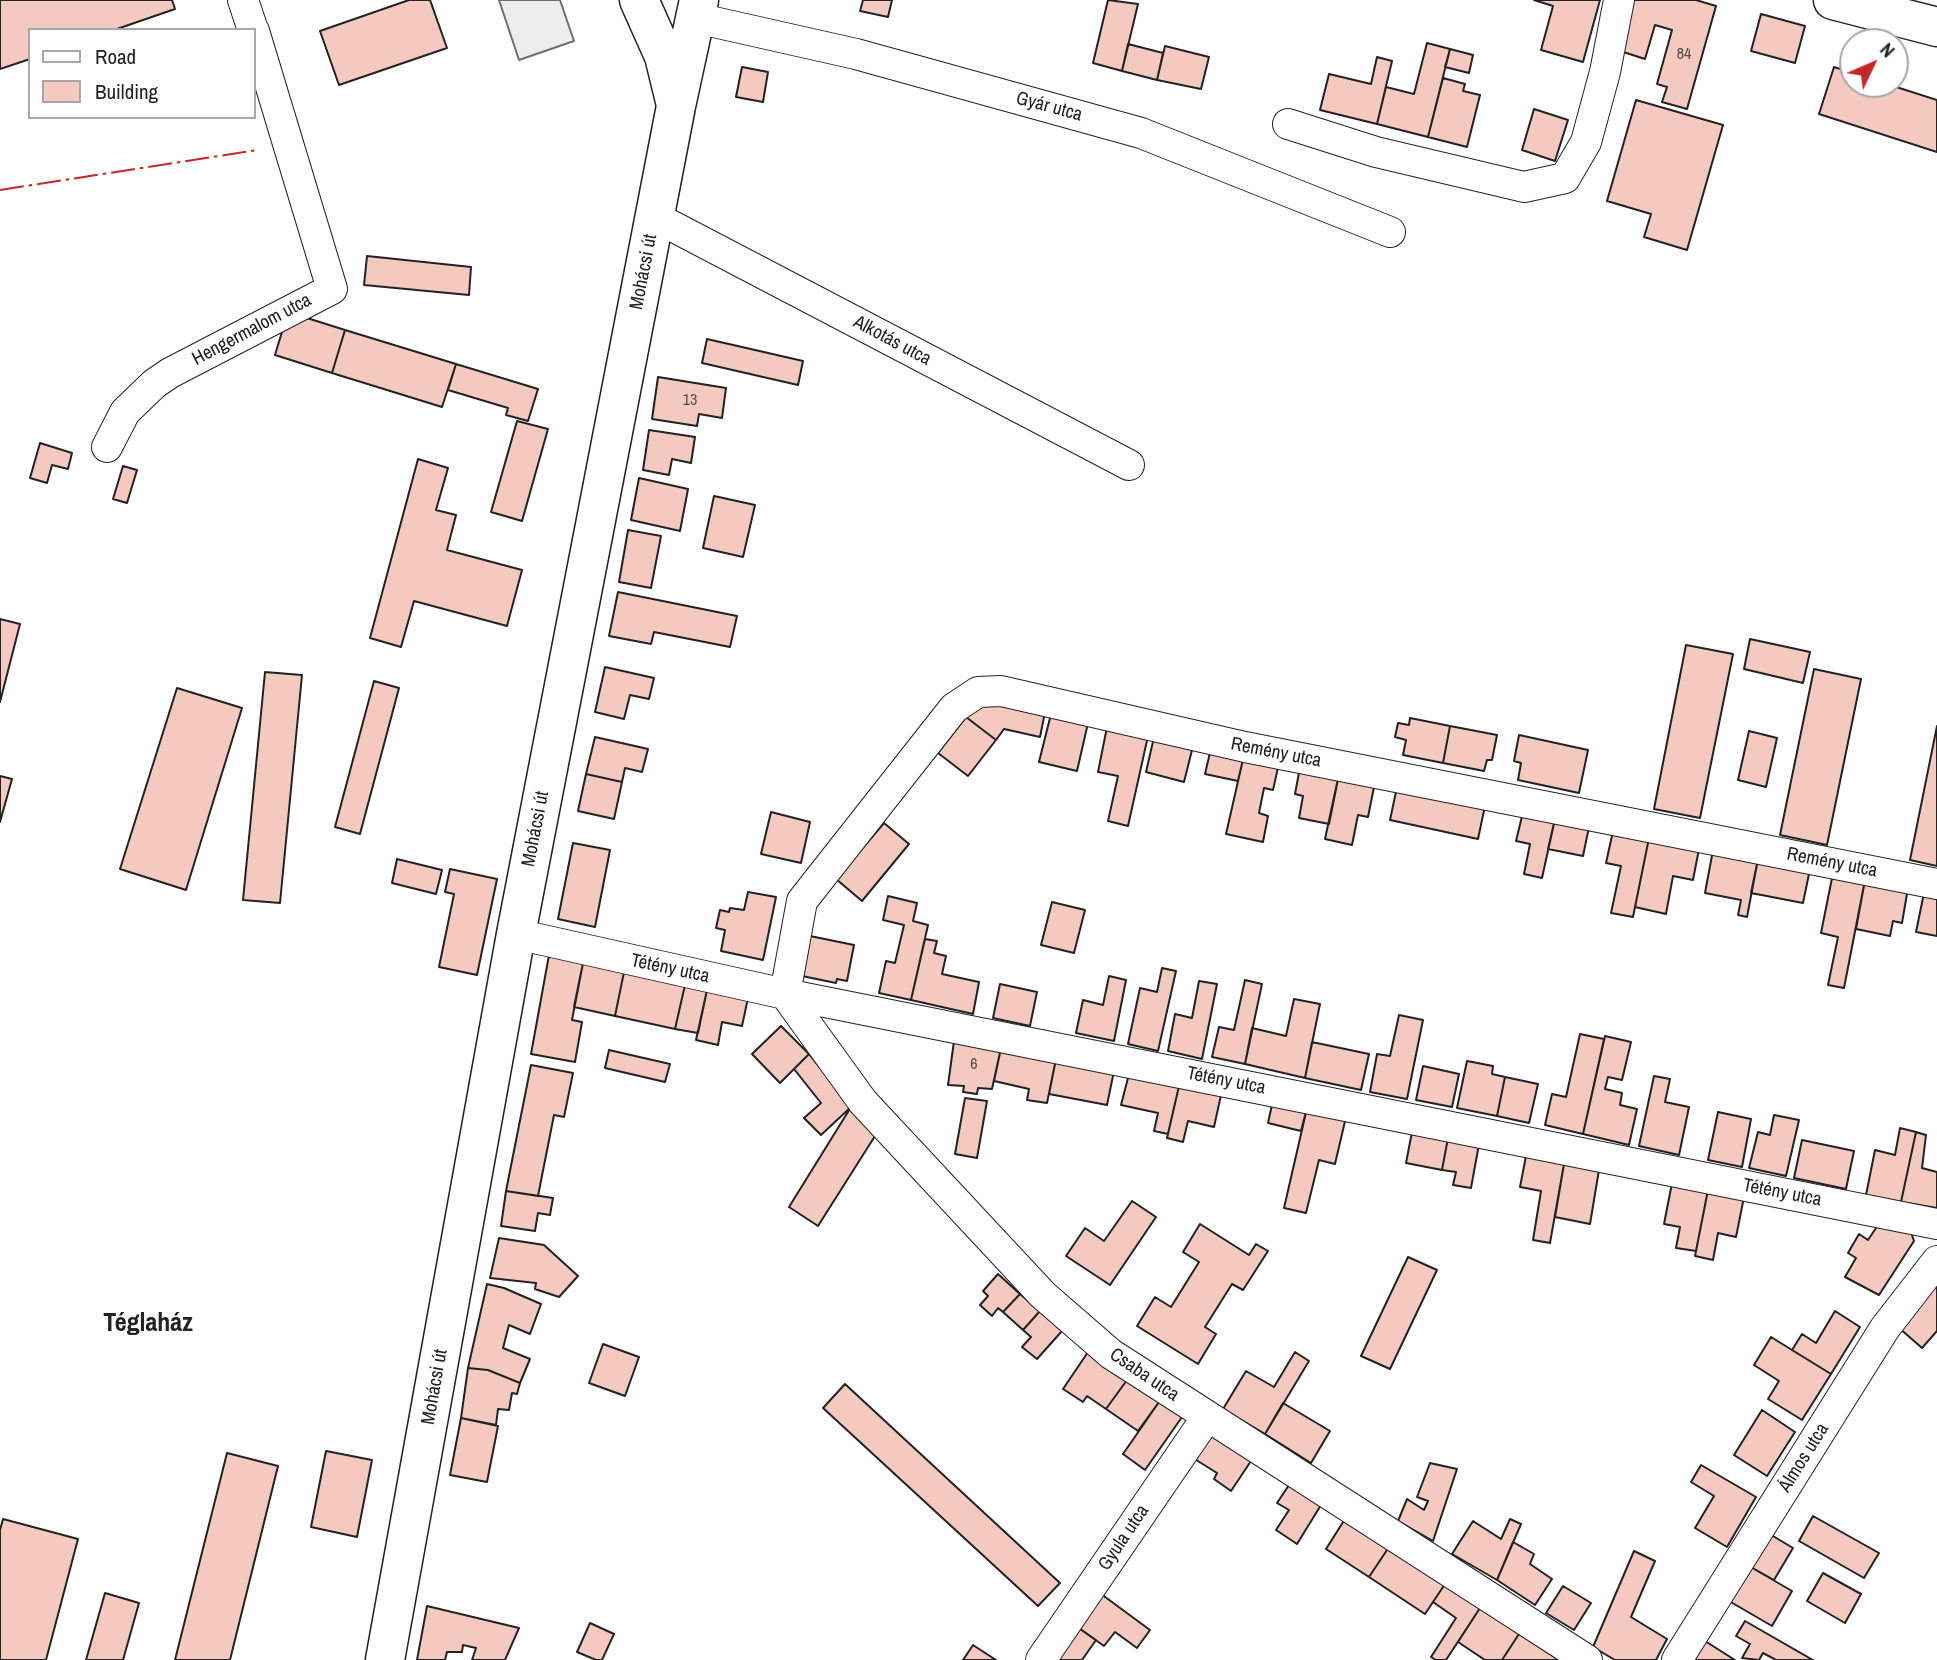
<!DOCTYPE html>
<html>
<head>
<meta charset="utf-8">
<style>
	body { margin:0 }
	#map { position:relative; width:1937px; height:1660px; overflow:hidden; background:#fff; font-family:"Archivo Narrow",sans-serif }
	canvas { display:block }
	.legend { position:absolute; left:28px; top:28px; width:228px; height:91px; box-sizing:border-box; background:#fff; border:2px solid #a7a7a7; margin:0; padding:9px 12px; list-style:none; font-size:21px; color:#222 }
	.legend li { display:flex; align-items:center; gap:14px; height:35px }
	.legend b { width:35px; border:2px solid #a7a7a7 }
	.north { position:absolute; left:1839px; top:28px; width:70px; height:70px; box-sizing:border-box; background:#fff; border:2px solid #a7a7a7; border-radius:50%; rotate:46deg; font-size:19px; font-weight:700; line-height:28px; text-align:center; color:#222 }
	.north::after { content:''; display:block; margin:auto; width:24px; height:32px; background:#c62828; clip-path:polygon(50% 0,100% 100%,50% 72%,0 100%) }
</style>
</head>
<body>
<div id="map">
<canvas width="1937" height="1660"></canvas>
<ul class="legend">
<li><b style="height:9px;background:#fff"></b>Road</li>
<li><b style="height:19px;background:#f3c9c0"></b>Building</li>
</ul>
<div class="north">N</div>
</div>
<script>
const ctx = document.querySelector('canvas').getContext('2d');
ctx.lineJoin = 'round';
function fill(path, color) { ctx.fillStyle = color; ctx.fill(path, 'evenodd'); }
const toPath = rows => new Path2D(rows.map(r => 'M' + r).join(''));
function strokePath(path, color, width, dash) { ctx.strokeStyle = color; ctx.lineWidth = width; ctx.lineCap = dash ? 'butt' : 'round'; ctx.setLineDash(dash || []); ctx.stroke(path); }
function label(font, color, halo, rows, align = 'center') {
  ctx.font = font + ' "Archivo Narrow",sans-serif'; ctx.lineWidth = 5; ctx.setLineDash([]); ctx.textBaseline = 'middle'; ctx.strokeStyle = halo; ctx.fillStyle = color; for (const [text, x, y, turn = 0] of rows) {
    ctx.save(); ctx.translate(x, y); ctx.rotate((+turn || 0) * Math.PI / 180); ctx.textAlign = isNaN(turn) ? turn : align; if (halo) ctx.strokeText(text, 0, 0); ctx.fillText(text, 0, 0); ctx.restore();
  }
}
const parking = toPath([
	[499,0,560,0,574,41,519,60,499,0]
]);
fill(parking, '#ededed');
strokePath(parking, '#6f6f6f', 2);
const building = toPath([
	[0,0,172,0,175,9,114,30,30,30,30,59,0,69,0,0],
	[409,0,430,0,447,48,339,85,320,31,409,0],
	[863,0,892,0,888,17,860,11,863,0],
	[1108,0,1138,4,1122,71,1093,63,1108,0],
	[1534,0,1600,0,1583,62,1541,50,1553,6,1534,0],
	[1631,0,1696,0,1716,6,1687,109,1662,102,1667,87,1657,84,1672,30,1655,25,1645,59,1617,50,1631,0],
	[1761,14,1805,26,1795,63,1751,51,1761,14],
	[1427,43,1450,49,1428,137,1377,124,1386,87,1414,94,1427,43],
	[1128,44,1163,53,1157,80,1122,71,1128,44],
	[1165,46,1209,57,1201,89,1157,80,1165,46],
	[1450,49,1473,55,1469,73,1445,67,1450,49],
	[1377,57,1392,61,1377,124,1320,110,1329,74,1371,84,1377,57],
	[742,67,768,72,763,102,736,97,742,67],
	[1834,67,1853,73,1853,84,1887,84,1937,100,1937,152,1819,114,1834,67],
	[1443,78,1465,84,1463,91,1480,95,1467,147,1428,137,1443,78],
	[1636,100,1723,125,1687,250,1644,237,1651,214,1607,201,1636,100],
	[1534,109,1568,120,1555,161,1522,150,1534,109],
	[367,256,471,267,469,295,364,285,367,256],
	[288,312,345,330,332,373,275,355,288,312],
	[345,330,456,364,442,407,332,373,345,330],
	[707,339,803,361,798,385,702,363,707,339],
	[456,364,538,389,528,421,506,415,508,408,448,390,456,364],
	[658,377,726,388,722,418,699,414,697,426,652,419,658,377],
	[517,421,548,429,522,521,491,512,517,421],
	[649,430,695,437,691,463,672,459,669,475,643,470,649,430],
	[40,443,72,453,68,469,52,465,47,483,30,478,40,443],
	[418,459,448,468,436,510,456,515,447,550,522,570,507,626,414,601,401,647,370,638,418,459],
	[123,466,137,470,127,503,113,499,123,466],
	[639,478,688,489,680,531,631,520,639,478],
	[714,496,755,505,743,557,703,548,714,496],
	[628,530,661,536,651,588,619,582,628,530],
	[618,592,737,616,730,647,654,632,651,644,609,636,618,592],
	[0,619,20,624,0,702,0,619],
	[1750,639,1810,652,1803,683,1744,669,1750,639],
	[1686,645,1733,654,1700,818,1654,809,1686,645],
	[605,667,654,678,649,699,630,695,624,719,595,712,605,667],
	[1814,669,1861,679,1827,845,1780,835,1814,669],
	[265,672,302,675,280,903,243,900,265,672],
	[374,681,399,688,360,834,335,827,374,681],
	[177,688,242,708,186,890,120,869,177,688],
	[980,697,1045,712,1040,737,1004,729,996,740,966,717,980,697],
	[1051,714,1088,723,1077,771,1039,762,1051,714],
	[966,717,996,740,968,776,938,753,966,717],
	[1410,718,1450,726,1443,763,1403,755,1406,740,1395,737,1398,723,1409,725,1410,718],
	[1450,726,1497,735,1492,760,1487,760,1484,771,1443,763,1450,726],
	[1937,726,1937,866,1910,860,1937,726],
	[1107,727,1148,736,1128,826,1108,821,1118,776,1098,772,1107,727],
	[1749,731,1777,738,1766,787,1738,780,1749,731],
	[1519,735,1588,750,1579,793,1518,780,1521,763,1514,761,1519,735],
	[595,737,648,749,642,772,625,768,622,782,586,774,595,737],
	[1154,737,1193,746,1184,782,1146,772,1154,737],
	[1211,748,1244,755,1238,781,1205,774,1211,748],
	[1244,755,1279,763,1273,790,1264,788,1259,813,1268,816,1263,842,1226,834,1244,755],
	[1300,767,1339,774,1329,824,1299,818,1303,796,1295,794,1300,767],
	[586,774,622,782,614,819,578,811,586,774],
	[1339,774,1375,782,1368,817,1358,815,1352,845,1325,839,1339,774],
	[0,776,12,779,0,822,0,776],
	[1397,787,1485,806,1478,839,1390,820,1397,787],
	[771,812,810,822,801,863,761,854,771,812],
	[1523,812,1555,819,1542,878,1524,874,1530,844,1516,841,1523,812],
	[1555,819,1589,827,1583,856,1548,849,1555,819],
	[884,823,909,844,862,901,836,879,884,823],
	[1613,831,1649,838,1633,917,1611,913,1621,866,1606,863,1613,831],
	[1649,838,1699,849,1693,880,1673,876,1666,914,1635,907,1649,838],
	[573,843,610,850,595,927,558,919,573,843],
	[1713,850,1758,859,1747,917,1738,915,1741,900,1705,893,1713,850],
	[397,859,442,870,436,894,392,883,397,859],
	[1758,859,1810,869,1803,903,1751,893,1758,859],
	[450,869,497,879,477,975,439,967,454,894,445,892,450,869],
	[1833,873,1865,880,1844,988,1828,985,1838,937,1821,933,1833,873],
	[1865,880,1908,888,1902,923,1893,921,1890,936,1856,929,1865,880],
	[748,892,776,897,763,960,721,951,725,930,716,928,720,910,729,912,730,908,744,910,748,892],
	[1924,893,1937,895,1937,936,1916,932,1924,893],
	[888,896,917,903,913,921,928,925,911,1000,879,993,886,961,895,963,904,925,883,920,888,896],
	[1052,902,1085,910,1074,953,1041,945,1052,902],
	[810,936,854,945,847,981,837,979,836,983,802,976,810,936],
	[925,939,937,941,934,953,946,956,942,974,979,982,973,1014,911,1000,925,939],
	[549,955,583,963,572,1020,582,1022,575,1062,531,1054,549,955],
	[583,963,624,972,615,1016,574,1007,583,963],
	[1162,968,1176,971,1158,1051,1128,1044,1140,988,1157,992,1162,968],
	[624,972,685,985,675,1029,615,1016,624,972],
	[1109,976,1126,980,1114,1041,1076,1033,1083,1000,1103,1005,1109,976],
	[1245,980,1262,984,1245,1064,1212,1057,1219,1027,1234,1030,1245,980],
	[1199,981,1217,984,1202,1059,1168,1051,1175,1014,1192,1018,1199,981],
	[1000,984,1037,992,1030,1026,993,1018,1000,984],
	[685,985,707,990,698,1033,675,1029,685,985],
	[707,990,748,998,742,1026,722,1022,718,1045,696,1040,707,990],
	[1294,999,1320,1004,1305,1078,1245,1064,1252,1028,1286,1036,1294,999],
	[1399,1015,1423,1020,1407,1099,1370,1092,1377,1054,1390,1056,1399,1015],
	[781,1026,809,1054,780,1083,752,1054,781,1026],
	[1580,1034,1604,1039,1583,1134,1545,1125,1552,1094,1566,1097,1580,1034],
	[1605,1036,1631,1042,1622,1080,1608,1077,1605,1089,1622,1093,1620,1105,1637,1109,1629,1145,1583,1134,1605,1036],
	[954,1041,1001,1048,992,1089,978,1088,977,1094,963,1092,964,1086,948,1085,954,1041],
	[1312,1042,1369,1054,1361,1090,1305,1078,1312,1042],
	[1001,1048,1056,1059,1047,1103,1027,1100,1029,1089,994,1081,1001,1048],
	[609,1050,670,1064,665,1082,605,1068,609,1050],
	[809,1054,851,1107,821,1135,804,1118,821,1103,794,1069,809,1054],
	[1056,1059,1114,1071,1107,1105,1049,1094,1056,1059],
	[1467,1061,1493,1066,1492,1074,1505,1077,1497,1116,1457,1108,1467,1061],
	[531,1065,573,1073,564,1117,554,1115,538,1196,506,1191,531,1065],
	[1423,1066,1459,1074,1452,1107,1416,1100,1423,1066],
	[1129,1074,1179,1086,1168,1134,1154,1131,1158,1113,1121,1105,1129,1074],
	[1654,1076,1670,1079,1665,1102,1689,1107,1679,1155,1639,1146,1654,1076],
	[1505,1077,1538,1084,1529,1123,1497,1116,1505,1077],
	[1179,1086,1221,1095,1214,1127,1188,1121,1183,1142,1167,1138,1179,1086],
	[965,1098,987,1101,977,1158,955,1154,965,1098],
	[1273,1100,1307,1108,1301,1131,1268,1123,1273,1100],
	[851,1107,875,1136,818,1226,789,1207,851,1107],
	[1307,1108,1346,1117,1335,1164,1319,1160,1306,1213,1284,1208,1307,1108],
	[1718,1112,1751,1119,1742,1167,1708,1160,1718,1112],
	[1774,1115,1799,1120,1786,1176,1749,1168,1758,1132,1770,1135,1774,1115],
	[1900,1128,1916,1132,1901,1202,1866,1195,1875,1150,1895,1155,1900,1128],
	[1412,1132,1448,1138,1442,1170,1406,1163,1412,1132],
	[1916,1132,1926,1135,1922,1168,1937,1172,1937,1208,1901,1202,1916,1132],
	[1448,1138,1479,1144,1471,1188,1453,1185,1456,1172,1442,1170,1448,1138],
	[1802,1140,1854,1151,1846,1189,1794,1178,1802,1140],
	[1526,1156,1564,1164,1550,1243,1533,1240,1541,1191,1520,1187,1526,1156],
	[1564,1164,1599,1170,1590,1224,1555,1217,1564,1164],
	[1672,1183,1708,1190,1696,1251,1676,1248,1680,1227,1664,1224,1672,1183],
	[1708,1190,1744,1197,1736,1237,1718,1233,1713,1260,1695,1256,1708,1190],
	[506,1191,553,1198,550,1215,538,1213,535,1231,501,1226,506,1191],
	[1132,1201,1156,1217,1110,1285,1066,1256,1085,1228,1104,1241,1132,1201],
	[1200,1224,1249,1255,1256,1244,1268,1251,1243,1290,1232,1284,1205,1327,1216,1334,1198,1364,1137,1326,1155,1297,1171,1307,1199,1262,1183,1252,1200,1224],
	[1878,1225,1911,1232,1914,1241,1879,1295,1845,1277,1856,1258,1848,1253,1859,1234,1868,1240,1878,1225],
	[499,1238,544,1245,578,1276,559,1297,535,1289,536,1283,490,1278,499,1238],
	[1408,1257,1437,1270,1390,1369,1361,1356,1408,1257],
	[998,1274,1020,1294,1003,1312,998,1308,992,1316,980,1305,988,1296,983,1291,998,1274],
	[1937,1282,1937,1331,1922,1348,1898,1327,1937,1282],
	[487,1284,504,1288,541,1304,530,1334,509,1325,503,1348,530,1359,520,1383,488,1370,468,1368,487,1284],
	[1020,1294,1040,1311,1023,1330,1003,1312,1020,1294],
	[1040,1311,1062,1331,1037,1359,1022,1347,1031,1337,1023,1330,1040,1311],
	[1835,1311,1860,1327,1831,1374,1792,1350,1802,1334,1816,1343,1835,1311],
	[1771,1337,1831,1374,1802,1420,1768,1399,1779,1381,1754,1365,1771,1337],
	[603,1344,639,1357,625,1396,589,1383,603,1344],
	[1088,1352,1127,1380,1106,1409,1087,1396,1083,1402,1063,1389,1088,1352],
	[1295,1352,1309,1361,1265,1434,1223,1409,1246,1371,1274,1387,1295,1352],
	[468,1368,488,1370,520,1383,517,1394,512,1393,509,1410,498,1409,496,1425,461,1418,468,1368],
	[1127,1380,1159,1402,1138,1431,1106,1409,1127,1380],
	[845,1384,1060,1583,1038,1606,823,1408,845,1384],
	[1159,1402,1182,1417,1145,1470,1123,1454,1159,1402],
	[1283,1403,1330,1431,1311,1463,1265,1434,1283,1403],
	[1762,1410,1795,1432,1767,1476,1734,1455,1762,1410],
	[461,1418,498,1426,487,1482,450,1475,461,1418],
	[1209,1434,1251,1461,1231,1491,1214,1479,1217,1473,1193,1458,1209,1434],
	[326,1451,372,1460,357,1537,311,1527,326,1451],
	[227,1453,278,1466,230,1660,175,1660,227,1453],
	[1430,1463,1457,1469,1433,1541,1398,1521,1407,1499,1424,1510,1428,1501,1417,1497,1430,1463],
	[1701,1465,1756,1497,1727,1547,1695,1528,1714,1496,1691,1482,1701,1465],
	[1289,1485,1321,1505,1297,1544,1276,1530,1289,1510,1277,1503,1289,1485],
	[1813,1516,1879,1553,1864,1578,1799,1541,1813,1516],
	[3,1519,78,1539,46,1660,0,1660,0,1530,3,1519],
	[1345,1519,1389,1547,1369,1577,1326,1549,1345,1519],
	[1510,1519,1521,1524,1497,1580,1452,1554,1473,1521,1501,1539,1510,1519],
	[1768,1533,1793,1548,1774,1580,1749,1566,1768,1533],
	[1513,1542,1534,1554,1530,1564,1552,1579,1535,1605,1497,1580,1513,1542],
	[1389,1547,1445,1584,1425,1614,1369,1577,1389,1547],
	[1634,1551,1655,1561,1631,1617,1667,1639,1656,1660,1615,1660,1593,1647,1634,1551],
	[1749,1566,1792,1591,1772,1626,1729,1601,1749,1566],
	[1823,1573,1861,1594,1845,1623,1807,1601,1823,1573],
	[1445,1584,1480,1608,1446,1660,1436,1660,1431,1657,1456,1618,1433,1602,1445,1584],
	[1563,1586,1591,1603,1574,1630,1546,1613,1563,1586],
	[1097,1591,1150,1630,1137,1648,1115,1632,1104,1646,1073,1624,1097,1591],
	[105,1593,139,1603,123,1660,86,1660,105,1593],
	[427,1606,519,1628,505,1660,472,1660,476,1648,463,1645,462,1652,447,1652,445,1660,417,1660,427,1606],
	[1480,1608,1519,1634,1502,1660,1485,1660,1458,1642,1480,1608],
	[1745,1621,1813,1660,1776,1660,1763,1653,1759,1660,1742,1658,1750,1644,1736,1636,1745,1621],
	[590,1623,614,1634,602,1660,596,1660,577,1652,590,1623],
	[1073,1624,1096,1640,1082,1660,1051,1660,1073,1624],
	[1519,1634,1559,1660,1502,1660,1519,1634],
	[1705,1641,1735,1660,1693,1660,1705,1641],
	[973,1645,996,1660,963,1660,973,1645]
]);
fill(building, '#f3c9c0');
strokePath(building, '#222', 2);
const minor = toPath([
	[243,0,253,30],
	[696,18,856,54,1141,133,1390,232],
	[1288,124,1376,152,1524,187,1565,178,1586,142,1605,72,1619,0],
	[655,217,1129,465],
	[107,447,125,412,154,384,170,373,332,289,254,31],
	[516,934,785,994,1937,1224],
	[1041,1660,1207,1417],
	[1587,1660,1111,1354,1043,1295,863,1102,785,994,802,901,954,708,978,692,1001,691,1245,747,1937,884],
	[1677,1660,1885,1328,1937,1261]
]);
const major = toPath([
	[639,0,664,56,675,101],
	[1833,0,1937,27],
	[385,1660,516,934,676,106,699,0]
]);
strokePath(minor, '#222', 32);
strokePath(major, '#222', 41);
strokePath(minor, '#fff', 30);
strokePath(major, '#fff', 38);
strokePath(toPath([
	[0,190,257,150]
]), '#c62828', 2, [24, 5, 3.5, 5]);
label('16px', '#564c4a', null, [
	["84",1684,55],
	["13",690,401],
	["6",974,1065]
]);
label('19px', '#222', '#fff', [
	["Gyár utca",1049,107,15],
	["Mohácsi út",644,272,-79],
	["Hengermalom utca",252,330,-28],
	["Alkotás utca",892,341,28],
	["Remény utca",1276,753,11],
	["Mohácsi út",536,829,-79],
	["Remény utca",1832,863,11],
	["Tétény utca",670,969,12],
	["Tétény utca",1226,1081,11],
	["Tétény utca",1782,1193,11],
	["Csaba utca",1144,1375,34],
	["Mohácsi út",435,1387,-80],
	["Álmos utca",1804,1458,-58],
	["Gyula utca",1124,1538,-56]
]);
label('bold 26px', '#222', '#fff', [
	["Téglaház",148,1324]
]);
</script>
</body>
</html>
